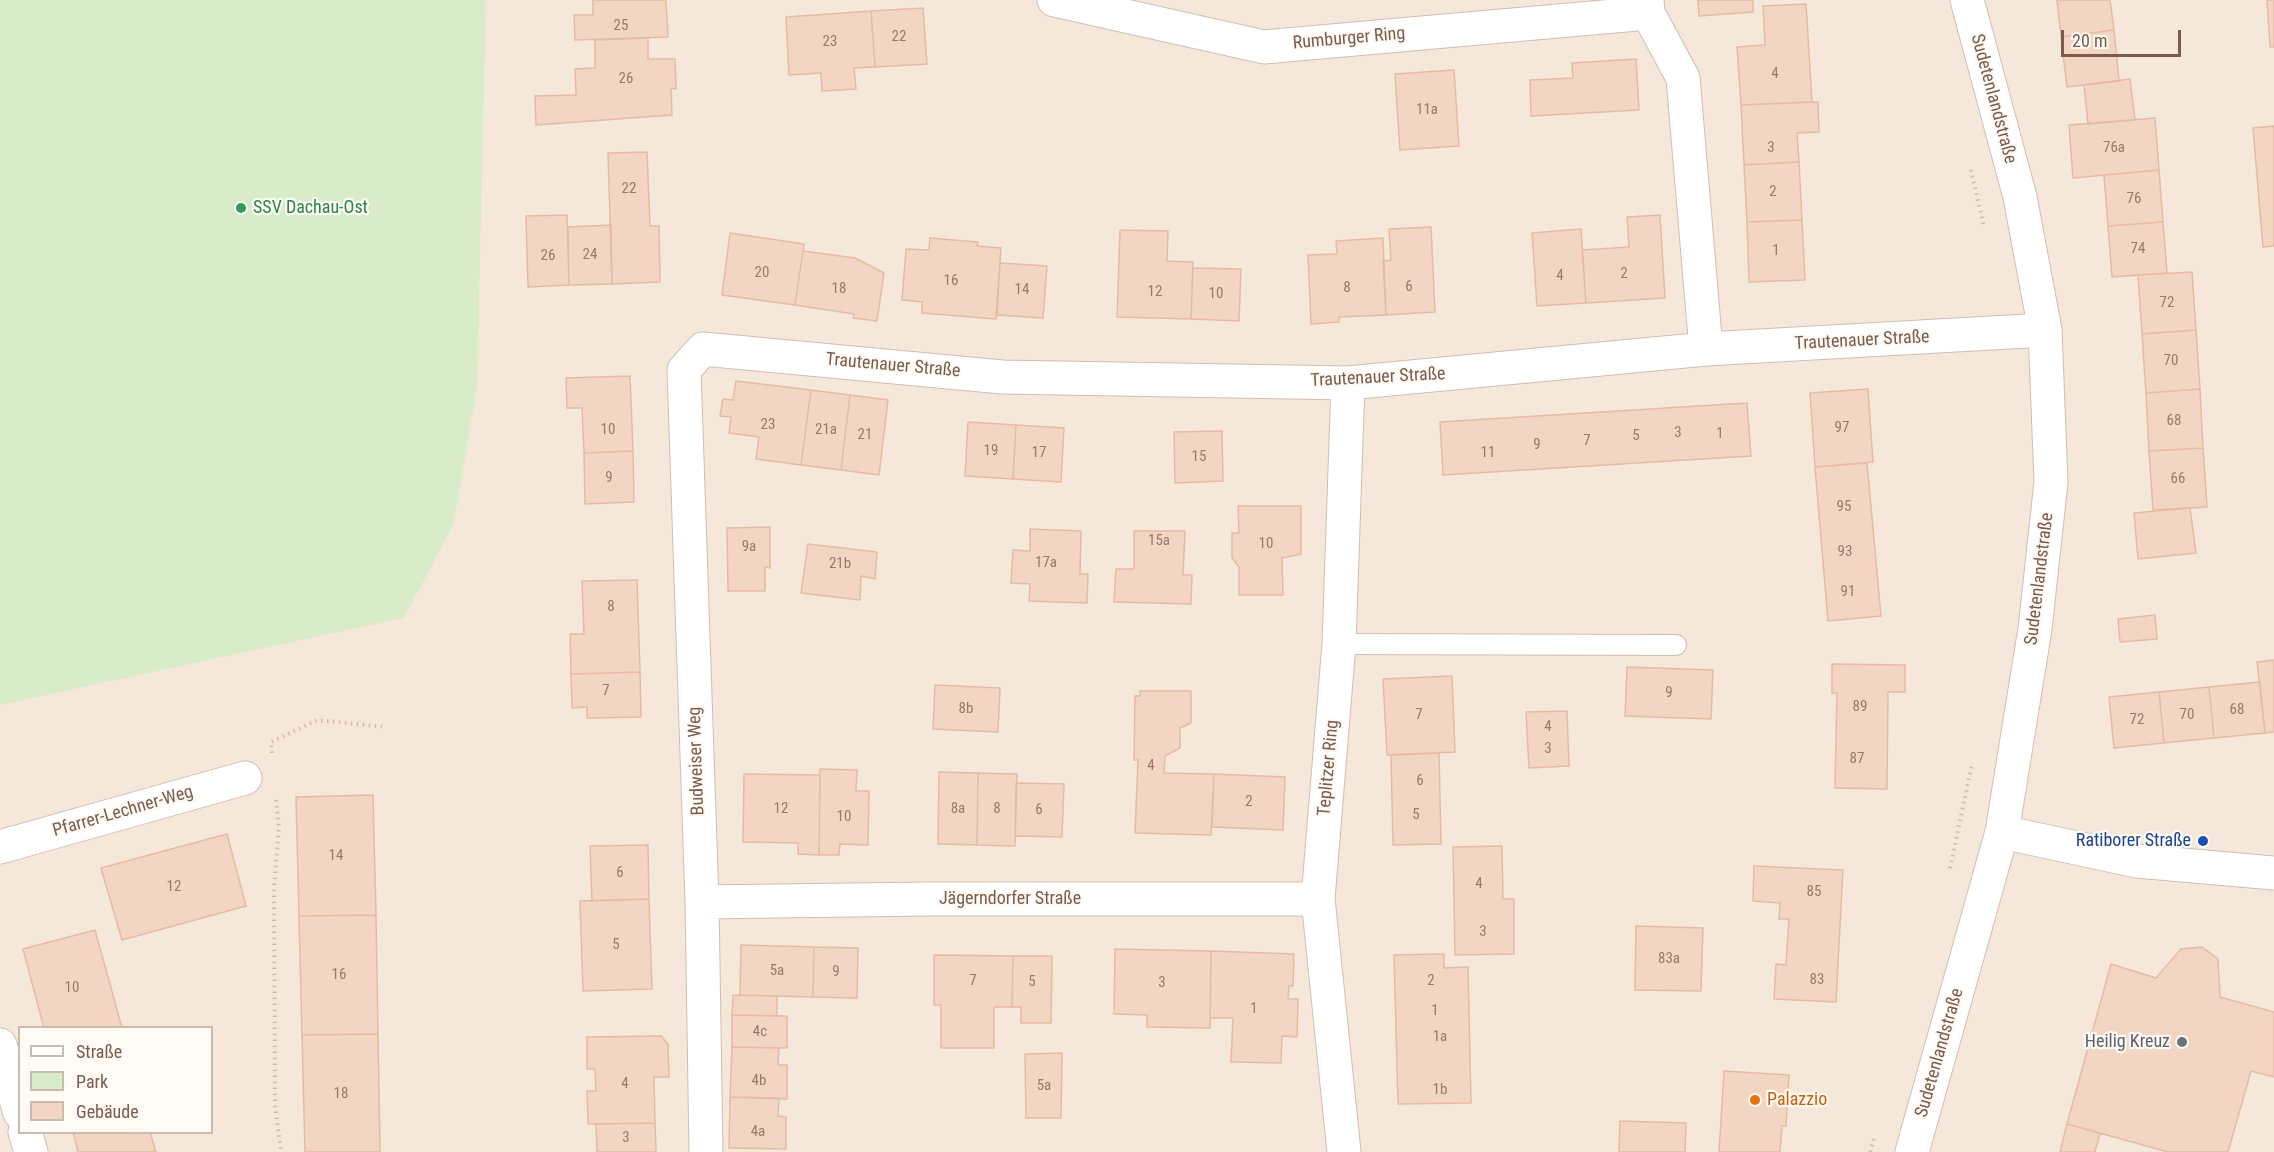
<!DOCTYPE html>
<html>
<head>
<meta charset="utf-8">
<style>
	body { margin:0 }
	#map { position:relative; width:2274px; height:1152px; overflow:hidden; background:#fdf6ec; font-family:"Roboto Condensed",sans-serif }
	canvas { display:block }
	.legend { position:absolute; left:18px; top:1026px; width:195px; height:108px; box-sizing:border-box; background:#fffaf3; border:2px solid #cabbb1; margin:0; padding:8px 10px; list-style:none; font-size:18px; color:#7a5c4d }
	.legend li { display:flex; align-items:center; gap:12px; height:30px }
	.legend b { width:30px; border:2px solid #cabbb1 }
	.scale { position:absolute; left:2061px; top:30px; width:120px; height:27px; box-sizing:border-box; border:3px solid #7a5c4d; border-top:0; padding-left:8px; font-size:18px; line-height:21px; white-space:nowrap; color:#7a5c4d; -webkit-text-stroke:4px #fffaf3; paint-order:stroke }
</style>
</head>
<body>
<div id="map">
<canvas width="2274" height="1152"></canvas>
<ul class="legend">
<li><b style="height:8px;background:#fff"></b>Straße</li>
<li><b style="height:16px;background:#d8ecc9"></b>Park</li>
<li><b style="height:16px;background:#f3d5c3"></b>Gebäude</li>
</ul>
<div class="scale">20 m</div>
</div>
<script>
const ctx = document.querySelector('canvas').getContext('2d');
ctx.lineJoin = 'round';
function fill(path, color) { ctx.fillStyle = color; ctx.fill(path, 'evenodd'); }
const toPath = rows => new Path2D(rows.map(r => 'M' + r).join(''));
function strokePath(path, color, width, dash) { ctx.strokeStyle = color; ctx.lineWidth = width; ctx.lineCap = dash ? 'butt' : 'round'; ctx.setLineDash(dash || []); ctx.stroke(path); }
function label(font, color, halo, rows, align = 'center') {
  ctx.font = font + ' "Roboto Condensed",sans-serif'; ctx.lineWidth = 4.5; ctx.setLineDash([]); ctx.textBaseline = 'middle'; ctx.strokeStyle = halo; ctx.fillStyle = color; for (const [text, x, y, turn = 0] of rows) {
    ctx.save(); ctx.translate(x, y); ctx.rotate((+turn || 0) * Math.PI / 180); ctx.textAlign = isNaN(turn) ? turn : align; if (halo) ctx.strokeText(text, 0, 0); ctx.fillText(text, 0, 0); ctx.restore();
  }
}
fill(toPath([
	[0,0,2274,0,2274,1152,0,1152],
	[20,1028,212,1028,212,1132,20,1132]
]), '#f5e8da');
fill(toPath([
	[0,0,486,0,477,386,454,523,404,618,0,705]
]), '#d8ecc9');
const building = toPath([
	[593,0,666,0,668,37,575,40,574,15,593,15,593,0],
	[1698,0,1753,0,1753,12,1699,16,1698,0],
	[2057,0,2110,0,2114,30,2061,37,2057,0],
	[2267,0,2274,0,2274,47,2270,47,2267,0],
	[1806,4,1812,102,1741,105,1737,47,1765,45,1763,6,1806,4],
	[923,8,927,64,875,67,871,11,923,8],
	[871,11,875,67,854,68,856,89,822,91,821,73,789,75,786,17,871,11],
	[2114,30,2119,81,2067,87,2061,37,2114,30],
	[648,38,648,59,675,59,676,89,671,88,672,115,536,125,535,96,576,95,575,69,595,68,595,40,648,38],
	[1636,59,1639,110,1531,116,1530,80,1573,78,1572,63,1636,59],
	[1454,70,1459,146,1400,150,1395,74,1454,70],
	[2130,79,2135,120,2088,124,2084,85,2130,79],
	[1818,102,1819,132,1797,133,1799,162,1744,165,1741,105,1818,102],
	[2155,118,2159,170,2073,178,2069,125,2155,118],
	[2274,126,2274,246,2263,247,2253,128,2274,126],
	[647,152,650,226,659,226,660,282,612,284,608,153,647,152],
	[1799,162,1802,220,1747,222,1744,165,1799,162],
	[2159,170,2163,222,2108,226,2104,175,2159,170],
	[567,215,569,285,528,287,526,216,567,215],
	[1660,215,1665,298,1586,303,1582,250,1629,247,1627,217,1660,215],
	[1802,220,1805,280,1749,282,1747,222,1802,220],
	[2163,222,2167,273,2112,277,2108,226,2163,222],
	[611,225,612,284,569,285,568,227,611,225],
	[1431,227,1435,312,1386,315,1383,261,1391,260,1389,229,1431,227],
	[1581,229,1586,303,1537,306,1532,233,1581,229],
	[1120,230,1168,231,1167,261,1193,262,1191,319,1117,317,1120,230],
	[730,233,804,244,795,305,722,295,730,233],
	[930,238,978,242,977,246,1001,248,996,319,922,313,922,302,902,300,906,249,929,250,930,238],
	[1383,238,1386,315,1339,317,1339,322,1311,324,1308,255,1337,254,1336,241,1383,238],
	[803,251,855,258,884,273,877,321,853,318,854,314,795,305,803,251],
	[1000,263,1047,266,1043,318,997,315,1000,263],
	[1193,268,1241,269,1239,321,1191,319,1193,268],
	[2192,272,2196,330,2142,334,2138,275,2192,272],
	[2196,330,2200,389,2146,393,2142,334,2196,330],
	[630,376,633,451,584,453,582,408,567,408,566,378,630,376],
	[736,381,811,390,801,465,756,459,759,437,729,433,731,417,720,416,723,399,733,400,736,381],
	[1868,389,1873,462,1815,467,1810,393,1868,389],
	[2200,389,2203,448,2149,451,2146,393,2200,389],
	[811,390,850,395,841,470,801,465,811,390],
	[850,395,888,400,879,475,841,470,850,395],
	[1747,403,1751,456,1443,475,1440,422,1747,403],
	[968,422,1016,425,1013,479,965,476,968,422],
	[1016,425,1064,428,1061,482,1013,479,1016,425],
	[1222,431,1223,481,1175,483,1174,432,1222,431],
	[2203,448,2207,507,2153,510,2149,451,2203,448],
	[633,451,634,502,585,504,584,453,633,451],
	[1867,463,1881,616,1828,621,1815,467,1867,463],
	[1238,506,1301,506,1301,554,1282,558,1283,595,1239,595,1239,567,1232,558,1232,533,1239,533,1238,506],
	[2190,508,2196,553,2138,559,2134,513,2190,508],
	[770,527,770,568,765,567,765,591,728,591,727,528,770,527],
	[1030,529,1081,531,1080,574,1088,574,1087,603,1029,601,1030,584,1011,583,1013,550,1030,551,1030,529],
	[1134,531,1185,531,1183,575,1192,575,1191,604,1114,602,1116,569,1134,569,1134,531],
	[808,544,877,552,875,579,861,576,860,600,801,593,808,544],
	[637,580,640,672,571,674,570,634,584,634,582,581,637,580],
	[2155,615,2157,639,2120,642,2118,619,2155,615],
	[2274,660,2274,732,2265,733,2257,662,2274,660],
	[1832,664,1905,665,1905,692,1888,692,1887,789,1835,788,1837,693,1832,693,1832,664],
	[1627,667,1713,670,1711,719,1625,716,1627,667],
	[640,672,641,717,587,718,587,707,572,708,571,674,640,672],
	[1452,676,1455,752,1387,755,1383,679,1452,676],
	[2260,682,2265,733,2214,738,2209,687,2260,682],
	[935,685,1000,688,998,732,933,729,935,685],
	[2209,687,2214,738,2164,743,2159,692,2209,687],
	[1140,691,1191,691,1191,723,1180,728,1180,748,1165,756,1164,773,1214,774,1211,835,1135,833,1138,760,1134,760,1135,696,1140,696,1140,691],
	[2159,692,2164,743,2114,748,2109,697,2159,692],
	[1567,711,1569,766,1529,768,1526,712,1567,711],
	[1439,753,1441,844,1393,845,1391,755,1439,753],
	[820,769,857,770,856,791,869,791,868,845,840,844,839,855,819,855,820,769],
	[939,772,978,773,977,845,938,844,939,772],
	[978,773,1017,774,1015,846,977,845,978,773],
	[744,774,820,775,819,855,798,854,798,843,743,842,744,774],
	[1214,774,1285,777,1283,830,1212,827,1214,774],
	[1016,783,1064,784,1062,837,1015,836,1016,783],
	[373,795,376,915,299,916,296,797,373,795],
	[227,834,246,906,122,940,101,868,227,834],
	[648,845,649,899,592,901,590,846,648,845],
	[1502,846,1503,899,1514,899,1514,954,1455,955,1453,847,1502,846],
	[1754,866,1843,870,1836,1002,1774,999,1776,964,1786,965,1789,919,1779,919,1780,903,1753,901,1754,866],
	[649,899,652,989,583,991,580,901,649,899],
	[376,915,378,1034,302,1035,299,916,376,915],
	[1636,926,1703,928,1701,991,1635,990,1636,926],
	[95,930,122,1028,44,1028,23,949,95,930],
	[741,945,814,947,813,997,740,995,741,945],
	[814,947,858,948,857,998,813,997,814,947],
	[2202,947,2218,959,2220,997,2274,1012,2274,1077,2251,1071,2228,1152,2168,1152,2067,1124,2111,964,2156,978,2181,949,2202,947],
	[1115,949,1211,951,1210,1028,1147,1027,1147,1015,1114,1014,1115,949],
	[1211,951,1294,954,1293,986,1289,986,1288,999,1298,999,1297,1037,1282,1036,1281,1063,1231,1062,1233,1018,1210,1018,1211,951],
	[1444,954,1444,968,1468,967,1471,1103,1398,1104,1394,955,1444,954],
	[934,955,1013,956,1012,1007,994,1007,994,1048,941,1048,941,1005,934,1005,934,955],
	[1013,956,1052,956,1051,1023,1021,1023,1021,1007,1012,1007,1013,956],
	[733,995,777,996,777,1016,732,1015,733,995],
	[732,1015,787,1016,787,1048,732,1047,732,1015],
	[378,1034,380,1152,305,1152,302,1035,378,1034],
	[661,1036,668,1044,669,1077,654,1077,655,1123,588,1124,587,1091,596,1091,595,1069,587,1069,587,1037,661,1036],
	[732,1047,779,1048,778,1065,787,1065,787,1099,730,1097,732,1047],
	[1062,1053,1061,1118,1026,1118,1025,1054,1062,1053],
	[1724,1071,1789,1075,1786,1126,1782,1126,1780,1152,1719,1152,1724,1071],
	[730,1097,779,1098,778,1116,786,1117,786,1149,729,1148,730,1097],
	[1620,1121,1686,1123,1685,1152,1619,1152,1620,1121],
	[655,1123,656,1152,597,1152,596,1124,655,1123],
	[2067,1124,2100,1133,2095,1152,2060,1152,2067,1124],
	[73,1132,150,1132,156,1152,78,1152,73,1132]
]);
fill(building, '#f3d5c3');
strokePath(building, '#e6bba3', 1.5);
const service = toPath([
	[1339,644,1676,645]
]);
const minor = toPath([
	[1054,0,1264,47,1648,13],
	[1647,0,1648,13,1683,78,1706,349],
	[2002,832,2137,861,2274,873],
	[0,847,245,778],
	[702,902,927,899,1318,899],
	[0,1045,20,1113],
	[25,1132,31,1152],
	[706,1152,702,902,684,370,703,349,1002,377,1348,383,1706,349,2045,330],
	[1344,1152,1318,899,1339,644,1348,383]
]);
const tertiary = toPath([
	[1912,1152,2002,832,2035,629,2051,482,2045,330,2020,197,1967,0]
]);
strokePath(service, '#d1beb0', 22);
strokePath(minor, '#d1beb0', 35);
strokePath(tertiary, '#d1beb0', 35);
strokePath(toPath([
	[1971,170,1984,227],
	[272,753,271,742,317,720,386,727],
	[276,800,279,827,274,888,275,1106,281,1152],
	[1950,868,1972,764],
	[1870,1152,1874,1138]
]), '#d9b8a5', 4, [1.5, 4.5]);
strokePath(service, '#fff', 20);
strokePath(minor, '#fff', 33);
strokePath(tertiary, '#fff', 33);
for (const [x, y, r, color] of [
	[241,208,6,"#2e9e5b"],
	[2203,841,6,"#1a4fb4"],
	[2182,1042,6,"#6b7280"],
	[1755,1100,6,"#e8710a"]
]) { const dot = new Path2D(); dot.arc(x, y, r, 0, 2 * Math.PI); ctx.fillStyle = color; ctx.fill(dot); strokePath(dot, '#fffaf3', 2); }
label('15px', '#987a6a', null, [
	["25",621,26],
	["22",899,37],
	["23",830,42],
	["4",1775,74],
	["26",626,79],
	["11a",1427,110],
	["3",1771,148],
	["76a",2114,148],
	["22",629,189],
	["2",1773,192],
	["76",2134,199],
	["74",2138,249],
	["1",1776,251],
	["24",590,255],
	["26",548,256],
	["20",762,273],
	["2",1624,274],
	["4",1560,276],
	["16",951,281],
	["6",1409,287],
	["8",1347,288],
	["18",839,289],
	["14",1022,290],
	["12",1155,292],
	["10",1216,294],
	["72",2167,303],
	["70",2171,361],
	["68",2174,421],
	["23",768,425],
	["97",1842,428],
	["10",608,430],
	["21a",826,430],
	["3",1678,433],
	["1",1720,434],
	["21",865,435],
	["5",1636,436],
	["7",1587,441],
	["9",1537,445],
	["19",991,451],
	["17",1039,453],
	["11",1488,453],
	["15",1199,457],
	["9",609,478],
	["66",2178,479],
	["95",1844,507],
	["15a",1159,541],
	["10",1266,544],
	["9a",749,547],
	["93",1845,552],
	["17a",1046,563],
	["21b",840,564],
	["91",1848,592],
	["8",611,607],
	["7",606,691],
	["9",1669,693],
	["89",1860,707],
	["8b",966,709],
	["68",2237,710],
	["7",1419,715],
	["70",2187,715],
	["72",2137,720],
	["4",1548,727],
	["3",1548,749],
	["87",1857,759],
	["4",1151,766],
	["6",1420,781],
	["2",1249,802],
	["12",781,809],
	["8a",958,809],
	["8",997,809],
	["6",1039,810],
	["5",1416,815],
	["10",844,817],
	["14",336,856],
	["6",620,873],
	["4",1479,884],
	["12",174,887],
	["85",1814,892],
	["3",1483,932],
	["5",616,945],
	["83a",1669,959],
	["5a",777,971],
	["9",836,972],
	["16",339,975],
	["83",1817,980],
	["7",973,981],
	["2",1431,981],
	["5",1032,982],
	["3",1162,983],
	["10",72,988],
	["1",1254,1009],
	["1",1435,1011],
	["4c",760,1032],
	["1a",1440,1037],
	["4b",759,1081],
	["4",625,1084],
	["5a",1044,1086],
	["1b",1440,1090],
	["18",341,1094],
	["4a",758,1132],
	["3",626,1138]
]);
label('18px', '#7a5c4d', '#fffaf3', [
	["Rumburger Ring",1349,39,-5],
	["Sudetenlandstraße",1993,99,75],
	["Trautenauer Straße",1862,341,-3],
	["Trautenauer Straße",893,366,5],
	["Trautenauer Straße",1378,378,-3],
	["Sudetenlandstraße",2040,579,-83],
	["Budweiser Weg",697,761,-92],
	["Teplitzer Ring",1329,768,-85],
	["Pfarrer-Lechner-Weg",123,812,-16],
	["Jägerndorfer Straße",1010,899],
	["Sudetenlandstraße",1940,1053,-74]
]);
label('18px', '#27864d', '#fffaf3', [
	["SSV Dachau-Ost",253,208]
], 'left');
label('18px', '#164399', '#fffaf3', [
	["Ratiborer Straße",2191,841]
], 'right');
label('18px', '#5b616d', '#fffaf3', [
	["Heilig Kreuz",2170,1042]
], 'right');
label('18px', '#c56008', '#fffaf3', [
	["Palazzio",1767,1100]
], 'left');
</script>
</body>
</html>
